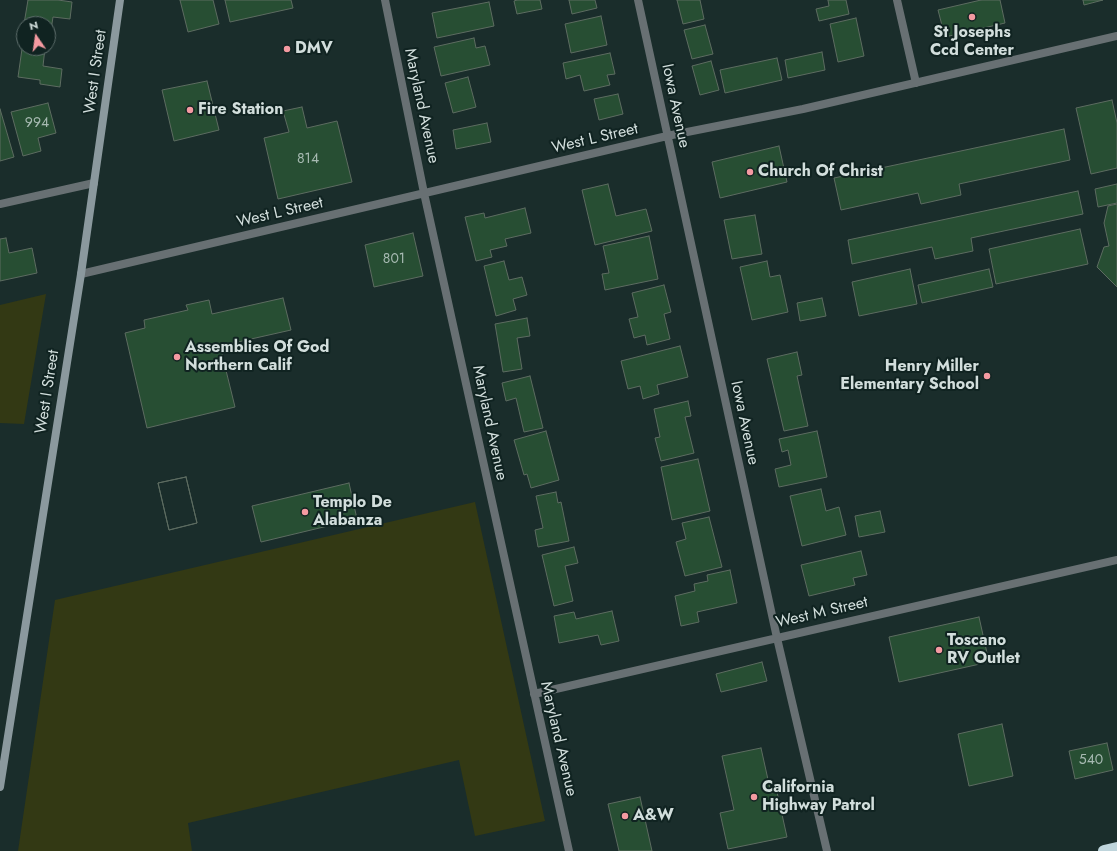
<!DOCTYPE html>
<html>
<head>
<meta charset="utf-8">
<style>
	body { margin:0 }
	#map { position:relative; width:1117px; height:851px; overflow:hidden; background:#1a2d2b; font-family:Jost,sans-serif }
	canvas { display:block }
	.north { position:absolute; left:16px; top:16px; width:40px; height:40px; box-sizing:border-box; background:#102321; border:1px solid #5e6e6c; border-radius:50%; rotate:347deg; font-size:11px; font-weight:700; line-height:16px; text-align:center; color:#d2dedc }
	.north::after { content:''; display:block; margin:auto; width:14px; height:18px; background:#f49aa1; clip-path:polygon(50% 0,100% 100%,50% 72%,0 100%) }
</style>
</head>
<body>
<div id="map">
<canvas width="1117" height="851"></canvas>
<div class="north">N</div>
</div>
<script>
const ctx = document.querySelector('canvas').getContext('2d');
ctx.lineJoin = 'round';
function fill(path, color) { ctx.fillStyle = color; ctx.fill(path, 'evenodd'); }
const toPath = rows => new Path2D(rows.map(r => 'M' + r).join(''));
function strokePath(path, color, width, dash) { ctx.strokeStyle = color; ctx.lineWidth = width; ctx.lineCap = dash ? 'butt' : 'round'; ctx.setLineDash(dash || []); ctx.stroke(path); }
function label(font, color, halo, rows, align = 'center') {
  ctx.font = font + ' Jost,sans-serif'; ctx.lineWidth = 4; ctx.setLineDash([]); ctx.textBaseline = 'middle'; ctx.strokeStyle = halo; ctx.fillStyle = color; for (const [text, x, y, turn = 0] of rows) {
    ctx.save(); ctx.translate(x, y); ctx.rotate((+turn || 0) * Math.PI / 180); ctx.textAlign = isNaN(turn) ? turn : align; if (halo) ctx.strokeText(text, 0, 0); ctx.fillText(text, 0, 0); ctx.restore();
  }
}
fill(toPath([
	[46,294,24,424,0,423,0,305],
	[475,502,545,821,475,836,459,760,188,823,192,851,18,851,55,600]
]), '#333914');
const building = toPath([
	[28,0,58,0,72,2,70,19,53,17,50,37,48,37,48,24,24,24,28,0],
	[180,0,213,0,219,24,188,32,180,0],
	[225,0,291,0,293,8,230,22,225,0],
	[517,0,540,0,542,9,517,14,514,1,517,0],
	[569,0,595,0,597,8,572,14,569,0],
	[677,0,700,0,704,19,683,24,677,0],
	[828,0,846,0,849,14,819,21,816,9,829,6,828,0],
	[981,0,1000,0,1005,23,945,37,938,10,981,0],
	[1083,0,1103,0,1084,5,1083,0],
	[489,2,494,26,437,38,432,13,489,2],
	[601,16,607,45,571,53,565,24,601,16],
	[856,18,864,56,838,62,830,24,856,18],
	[705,25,713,54,692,59,684,30,705,25],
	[474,38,476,48,485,46,490,65,441,76,434,47,474,38],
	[23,42,24,42,24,48,45,48,43,66,62,69,60,87,40,84,40,80,18,77,23,42],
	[822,52,825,70,788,78,785,60,822,52],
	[610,53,615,74,607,75,610,85,584,91,580,75,566,79,563,63,610,53],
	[777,58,782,80,725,93,720,70,777,58],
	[711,61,719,90,700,95,692,66,711,61],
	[468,77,476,107,453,113,445,83,468,77],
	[207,81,219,130,174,141,162,90,207,81],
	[618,94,623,114,599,120,594,99,618,94],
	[1112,100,1117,123,1117,168,1091,174,1076,108,1112,100],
	[48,103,56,133,38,138,41,151,23,156,11,112,48,103],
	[302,107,307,128,337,121,352,182,278,199,264,138,289,132,283,111,302,107],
	[0,109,14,157,0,161,0,109],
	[487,123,491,142,456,149,453,130,487,123],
	[1064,129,1070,160,959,184,961,195,921,204,918,193,841,210,834,178,1064,129],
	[779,146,787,182,720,198,712,162,779,146],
	[608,184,616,216,646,209,652,231,595,245,582,190,608,184],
	[1117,184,1117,203,1098,207,1095,189,1117,184],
	[1078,191,1083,214,971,238,973,251,935,259,932,247,852,264,848,240,1078,191],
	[1117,204,1117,287,1097,267,1104,247,1109,246,1104,223,1108,206,1117,204],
	[525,208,531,233,505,239,507,246,490,250,492,257,476,261,465,217,484,213,485,218,525,208],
	[755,215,762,254,732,259,724,220,755,215],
	[1080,229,1088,264,996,284,989,249,1080,229],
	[413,233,423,276,374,287,365,245,413,233],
	[649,236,658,279,605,290,602,274,609,273,603,246,649,236],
	[6,238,9,253,32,248,37,273,0,281,0,239,6,238],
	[504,261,509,280,522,277,527,295,513,299,516,310,496,316,484,266,504,261],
	[767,261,770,277,780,275,788,312,752,320,740,267,767,261],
	[910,269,917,304,859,316,852,282,910,269],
	[989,269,993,287,922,303,918,285,989,269],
	[664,285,671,312,664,314,670,339,647,345,645,335,634,338,629,319,638,317,632,293,664,285],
	[283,298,291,330,220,346,235,407,147,428,125,333,145,328,144,320,188,310,186,305,209,300,212,314,283,298],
	[822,298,826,316,800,321,797,303,822,298],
	[527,318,530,336,517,338,522,369,503,372,495,324,527,318],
	[680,346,688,377,657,385,659,394,643,399,640,386,628,389,621,361,680,346],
	[797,352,802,375,797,376,808,426,784,431,767,359,797,352],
	[530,376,543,428,524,432,516,398,506,401,502,383,530,376],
	[688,401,691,416,685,417,694,453,661,461,655,438,660,437,654,409,688,401],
	[546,431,559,480,531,488,527,474,524,475,514,440,546,431],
	[817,431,827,477,779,487,775,469,791,465,788,450,782,452,779,439,817,431],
	[698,459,710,511,672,520,661,467,698,459],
	[186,477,197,523,169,530,158,483,186,477],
	[186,477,197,523,169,530,158,483,186,477],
	[349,483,357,519,261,542,252,506,349,483],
	[821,489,826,511,839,507,846,535,802,546,790,496,821,489],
	[556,492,558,503,561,502,569,541,538,547,535,530,543,528,536,496,556,492],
	[880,511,885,532,859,537,855,516,880,511],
	[709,517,722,567,685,576,676,542,686,539,682,523,709,517],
	[574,547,578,563,565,566,573,601,554,606,542,555,574,547],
	[861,551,867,575,853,578,855,585,809,596,801,565,861,551],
	[730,570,737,603,697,612,699,622,681,626,675,596,695,591,694,584,708,581,707,575,730,570],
	[612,611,619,641,601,645,598,635,559,643,554,616,574,612,576,619,612,611],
	[979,617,989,662,899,682,889,637,979,617],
	[762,662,767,681,721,692,716,674,762,662],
	[1002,724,1013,776,969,786,958,734,1002,724],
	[1107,743,1113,770,1075,779,1069,751,1107,743],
	[761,748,771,793,777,792,787,837,728,849,720,813,734,810,722,756,761,748],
	[640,797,652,851,619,851,608,804,640,797]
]);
fill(building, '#274e33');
strokePath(building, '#5d6c61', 1);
strokePath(toPath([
	[385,0,424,193,569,851],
	[638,0,777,638,827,851],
	[897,0,916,83],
	[0,204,94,183],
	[81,274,667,136,803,109,1117,36],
	[534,694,1117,560]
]), '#687073', 8);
strokePath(toPath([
	[0,787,81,274,120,0]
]), '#8b999e', 8);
strokePath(toPath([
	[1104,851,1117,848]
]), '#bfd5dc', 12);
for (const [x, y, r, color] of [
	[972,17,4,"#f49aa1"],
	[287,49,4,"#f49aa1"],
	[190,110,4,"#f49aa1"],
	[750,172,4,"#f49aa1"],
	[177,357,4,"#f49aa1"],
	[987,376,4,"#f49aa1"],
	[305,512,4,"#f49aa1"],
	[939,650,4,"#f49aa1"],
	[754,797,4,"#f49aa1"],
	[625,816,4,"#f49aa1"]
]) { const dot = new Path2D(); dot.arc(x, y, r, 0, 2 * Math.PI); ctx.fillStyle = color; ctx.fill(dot); strokePath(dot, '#102321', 1.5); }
label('14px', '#a7bab2', null, [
	["994",37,124],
	["814",308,160],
	["801",394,260],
	["540",1091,761]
]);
label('bold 16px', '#d2dedc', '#102321', [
	["St Josephs",972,33,"center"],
	["Ccd Center",972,51,"center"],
	["DMV",295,49],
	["Fire Station",198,110],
	["Church Of Christ",758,172],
	["Assemblies Of God",185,348],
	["Northern Calif",185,366],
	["Henry Miller",979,367,"right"],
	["Elementary School",979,385,"right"],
	["Templo De",313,503],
	["Alabanza",313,521],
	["Toscano",947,641],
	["RV Outlet",947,659],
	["California",762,788],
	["Highway Patrol",762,806],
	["A&W",633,816]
], 'left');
label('16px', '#d2dedc', '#102321', [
	["West I Street",96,72,-82],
	["Maryland Avenue",421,106,78],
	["Iowa Avenue",675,106,78],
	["West L Street",595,139,-13],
	["West L Street",280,213,-13],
	["West I Street",48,392,-81],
	["Maryland Avenue",489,423,78],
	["Iowa Avenue",744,423,78],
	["West M Street",822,613,-13],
	["Maryland Avenue",558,739,77]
]);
</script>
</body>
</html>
